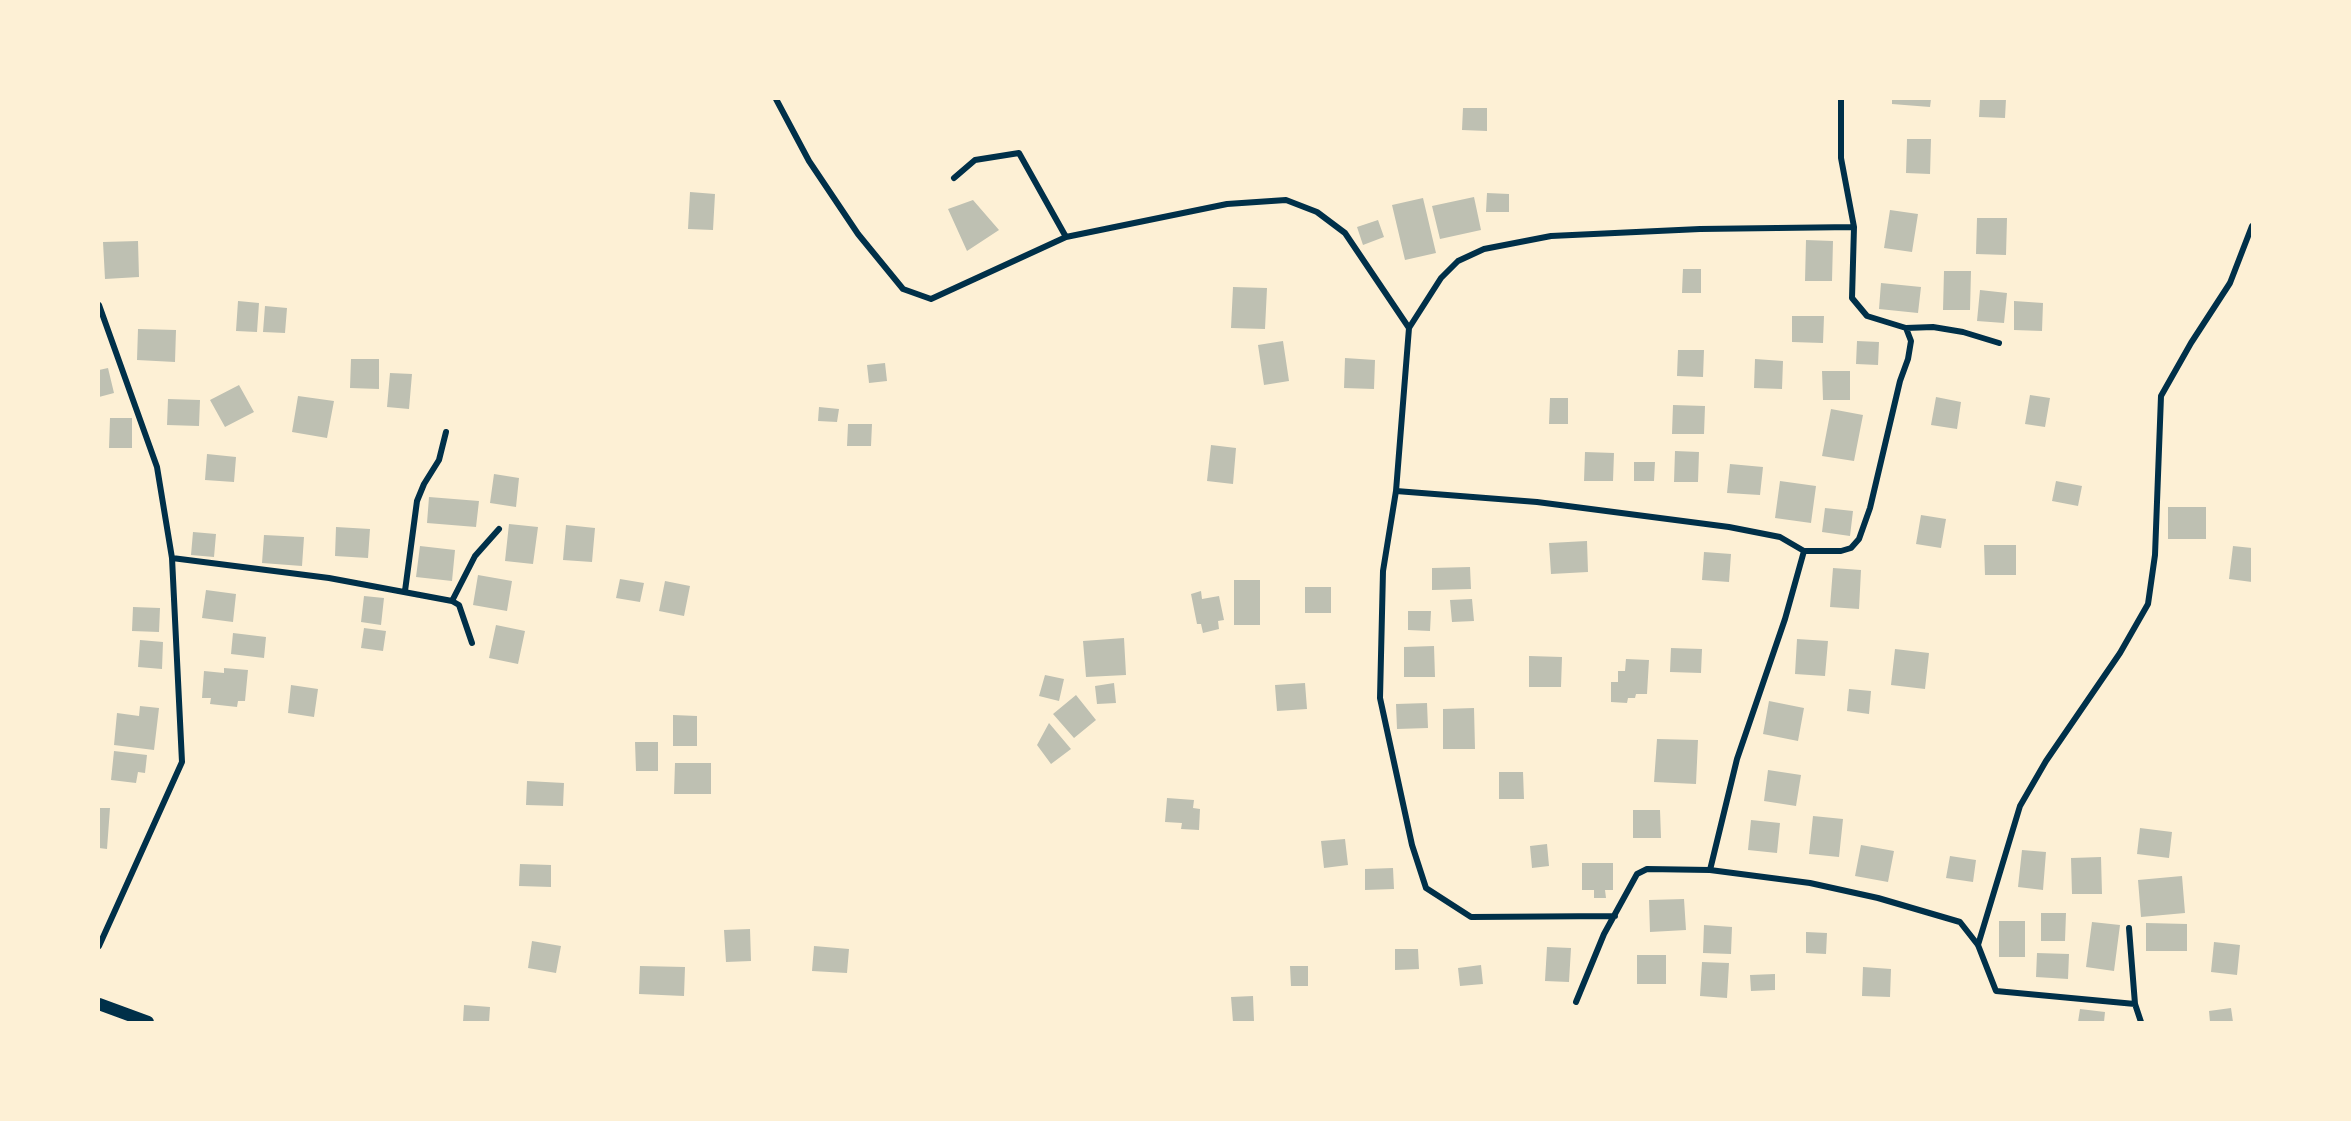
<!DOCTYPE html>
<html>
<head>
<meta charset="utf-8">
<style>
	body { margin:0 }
	#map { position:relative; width:2351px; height:1121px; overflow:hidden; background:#fdf0d5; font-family:"Space Grotesk",sans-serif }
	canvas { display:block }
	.frame { position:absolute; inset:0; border:100px solid #fdf0d5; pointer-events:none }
</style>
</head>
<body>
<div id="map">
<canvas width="2351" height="1121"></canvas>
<div class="frame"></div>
</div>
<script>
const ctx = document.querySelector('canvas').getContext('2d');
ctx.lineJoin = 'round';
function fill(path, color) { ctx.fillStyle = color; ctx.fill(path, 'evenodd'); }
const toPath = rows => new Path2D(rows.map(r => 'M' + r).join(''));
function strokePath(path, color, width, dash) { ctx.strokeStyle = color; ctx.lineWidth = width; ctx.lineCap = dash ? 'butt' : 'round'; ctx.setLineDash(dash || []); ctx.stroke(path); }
fill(toPath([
	[1892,99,1931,99,1930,107,1892,104],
	[1980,99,2006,99,2005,118,1979,117],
	[1463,108,1487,108,1487,131,1462,130],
	[1907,139,1931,139,1930,174,1906,173],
	[690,192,715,194,713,230,688,229],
	[1487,193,1509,194,1509,212,1486,212],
	[1474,197,1481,230,1440,239,1432,206],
	[1423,198,1436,253,1405,260,1392,205],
	[973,200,999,230,967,251,948,209],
	[1890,210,1918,214,1912,252,1884,248],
	[1977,218,2007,218,2006,255,1976,254],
	[1378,220,1384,237,1363,245,1357,227],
	[1806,240,1833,241,1832,281,1805,281],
	[138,241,139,277,105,279,103,242],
	[1683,269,1701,269,1701,293,1682,293],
	[1944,271,1971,271,1970,310,1943,310],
	[1881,283,1921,287,1918,313,1879,309],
	[1233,287,1267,288,1265,329,1231,328],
	[1980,290,2007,293,2004,323,1977,321],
	[238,301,259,303,257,332,236,331],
	[2014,301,2043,303,2042,331,2014,330],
	[265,306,287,308,285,333,263,332],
	[1792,316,1824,316,1823,343,1792,342],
	[138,329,176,330,175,362,137,360],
	[1283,341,1289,381,1264,385,1258,345],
	[1857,341,1879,342,1878,365,1856,364],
	[1678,350,1704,350,1703,377,1677,376],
	[1345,358,1375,360,1374,389,1344,388],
	[351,359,379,359,379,389,350,388],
	[1755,359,1783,361,1782,389,1754,388],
	[885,363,887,381,869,383,867,365],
	[108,368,114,393,99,397,99,370],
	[1822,371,1850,371,1850,400,1823,400],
	[390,373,412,374,409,409,387,407],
	[239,385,254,412,225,427,210,400],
	[2030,395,2050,398,2045,427,2025,424],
	[298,396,334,401,327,438,292,432],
	[1936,397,1961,402,1957,429,1931,425],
	[1550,398,1568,398,1568,424,1549,424],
	[168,399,200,400,199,426,167,425],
	[1673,405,1705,406,1704,434,1672,434],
	[819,407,839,409,837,422,818,421],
	[1831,409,1863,415,1854,461,1822,456],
	[110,418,132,418,132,448,109,448],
	[848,424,872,424,871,446,847,446],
	[1211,445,1236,448,1233,484,1207,481],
	[1675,451,1699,452,1698,482,1674,482],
	[1585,452,1614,453,1613,481,1584,481],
	[207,454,236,457,234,482,205,480],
	[1634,462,1655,462,1654,481,1634,481],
	[1730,464,1763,467,1760,495,1727,493],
	[494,474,519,478,516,507,490,503],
	[1780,481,1816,486,1811,523,1775,518],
	[2056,481,2082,486,2078,506,2052,501],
	[429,497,479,501,476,527,427,523],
	[2168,507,2206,507,2206,539,2168,539],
	[1825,508,1853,511,1850,536,1822,532],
	[1921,515,1946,519,1941,548,1916,544],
	[509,524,538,527,533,564,505,561],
	[566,525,595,528,592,562,563,560],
	[336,527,370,529,368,558,335,556],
	[193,532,216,534,214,557,191,555],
	[264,535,304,537,302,566,262,563],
	[1587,541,1588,572,1551,574,1549,543],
	[1984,545,2016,545,2016,575,1985,575],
	[420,546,455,550,452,581,416,577],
	[2233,546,2252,548,2252,582,2229,579],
	[1704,552,1731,554,1729,582,1702,580],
	[1470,567,1471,589,1432,590,1432,568],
	[1833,568,1861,570,1859,609,1830,607],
	[478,575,512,581,507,611,473,605],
	[620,579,644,583,640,602,616,598],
	[1234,580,1260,580,1260,625,1234,625],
	[665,581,690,586,684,616,659,611],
	[1305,587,1331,587,1331,613,1305,613],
	[206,590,236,594,233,622,202,618],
	[1201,591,1202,599,1219,596,1224,620,1218,621,1219,629,1203,633,1201,624,1197,624,1191,594],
	[364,596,384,598,381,625,361,622],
	[1472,599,1474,621,1452,622,1450,600],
	[133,607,160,608,159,632,132,631],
	[1408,611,1431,611,1430,631,1408,630],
	[496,625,525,631,518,664,489,658],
	[364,628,386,631,383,651,361,648],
	[233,633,266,637,264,658,231,654],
	[1124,638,1126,675,1086,677,1083,641],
	[1797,639,1828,641,1825,676,1795,674],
	[140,640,163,642,162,669,138,667],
	[1434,646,1435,677,1404,677,1404,647],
	[1671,648,1702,649,1701,673,1670,672],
	[1895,649,1929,653,1925,689,1891,685],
	[1529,656,1562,657,1561,687,1529,687],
	[1626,659,1649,660,1647,694,1636,694,1635,698,1628,698,1627,703,1611,702,1611,682,1618,682,1618,671,1625,671],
	[224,668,248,670,245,701,238,701,237,707,210,704,211,698,202,698,204,671,224,673],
	[1045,675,1064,679,1059,701,1039,696],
	[1114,683,1116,703,1097,704,1095,686],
	[1305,683,1307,709,1277,711,1275,685],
	[291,685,318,689,314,717,288,713],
	[1849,689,1871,691,1869,714,1847,711],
	[1076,695,1096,720,1074,738,1053,714],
	[1769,701,1804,708,1798,741,1763,734],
	[1427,703,1428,728,1397,729,1396,704],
	[140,706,159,708,154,750,114,745,117,713,139,716],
	[1474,708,1475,749,1443,749,1443,709],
	[673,715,697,716,697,746,673,746],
	[1049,723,1071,749,1051,764,1037,745],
	[1657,739,1698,740,1696,784,1654,782],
	[635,742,658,742,658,771,636,771],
	[114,751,147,755,145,773,138,772,136,783,111,780],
	[675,763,711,763,711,794,674,794],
	[1768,770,1801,775,1796,806,1764,801],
	[1499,772,1523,772,1524,799,1499,799],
	[527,781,564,783,563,806,526,805],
	[1167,798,1194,800,1193,808,1200,809,1199,830,1181,829,1182,823,1165,822],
	[99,808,110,808,107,849,99,848],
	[1633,810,1660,810,1661,838,1633,838],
	[1813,816,1843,819,1839,857,1809,854],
	[1751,820,1780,823,1777,853,1748,850],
	[2140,828,2172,832,2169,858,2137,854],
	[1345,839,1348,865,1324,868,1321,841],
	[1547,844,1549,866,1532,868,1530,846],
	[1861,845,1894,851,1888,882,1855,876],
	[2022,850,2046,852,2043,890,2018,887],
	[1950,856,1976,860,1973,882,1946,878],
	[2101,857,2102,894,2072,894,2071,858],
	[1582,863,1613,863,1613,890,1605,890,1606,898,1594,898,1594,890,1582,890],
	[520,864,551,865,551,887,519,886],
	[1393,868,1394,889,1365,890,1365,869],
	[2182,876,2185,913,2141,917,2138,880],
	[1684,899,1686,930,1650,932,1649,900],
	[2041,913,2066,913,2065,941,2041,941],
	[1999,921,2025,921,2025,957,1999,957],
	[2092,922,2120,925,2114,971,2086,967],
	[2146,923,2187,924,2187,951,2146,951],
	[1704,925,1732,927,1731,954,1703,953],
	[750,929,751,961,726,962,724,930],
	[1806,932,1827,933,1826,954,1806,953],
	[532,941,561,946,556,973,528,968],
	[2214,942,2240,945,2237,975,2211,972],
	[814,946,849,949,847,973,812,971],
	[1547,947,1571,948,1569,982,1545,981],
	[1395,949,1418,949,1419,969,1395,970],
	[2037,953,2069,954,2068,979,2036,977],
	[1637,955,1666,955,1666,984,1637,984],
	[1702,962,1729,963,1727,998,1700,996],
	[1481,965,1483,984,1460,986,1458,968],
	[640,966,685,967,684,996,639,994],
	[1290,966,1308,966,1308,986,1291,986],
	[1863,967,1891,969,1890,997,1862,996],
	[1775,974,1775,990,1751,991,1750,975],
	[1253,996,1254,1021,1233,1022,1231,997],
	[464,1005,490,1007,489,1022,463,1022],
	[2231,1008,2233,1022,2210,1022,2209,1011],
	[2080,1009,2105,1012,2104,1022,2078,1022]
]), '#bec0b2');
strokePath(toPath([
	[776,99,809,161,858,234,903,289,931,299,1066,237,1019,153,975,160,954,178],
	[1066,237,1227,204,1286,200,1317,212,1345,233,1409,328],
	[99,305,157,467,172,558,182,762,99,946],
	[1906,328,1933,327,1963,332,1999,343],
	[1396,491,1537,502,1729,527,1780,537,1804,551],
	[172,558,329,578,452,601,459,605,472,643],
	[405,591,417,501,424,484,439,460,446,432],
	[452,601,475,556,499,529],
	[1710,870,1737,759,1785,619,1804,551,1841,551,1851,548,1859,539,1870,508,1900,381,1908,359,1911,341,1906,328,1867,316,1852,298,1854,227,1841,158,1841,99],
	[1615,916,1471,917,1426,888,1412,845,1380,698,1383,571,1396,491,1409,328,1441,278,1458,261,1484,249,1551,236,1700,229,1854,227],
	[2129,928,2135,1004],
	[1978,945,2020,806,2046,761,2120,653,2148,604,2155,555,2161,396,2191,343,2230,283,2252,226],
	[1576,1002,1604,934,1637,874,1647,869,1710,870,1810,883,1878,898,1960,922,1978,945,1996,991,2135,1004,2141,1022]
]), '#003049', 6);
strokePath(toPath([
	[99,1004,148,1022]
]), '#003049', 12);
</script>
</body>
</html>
